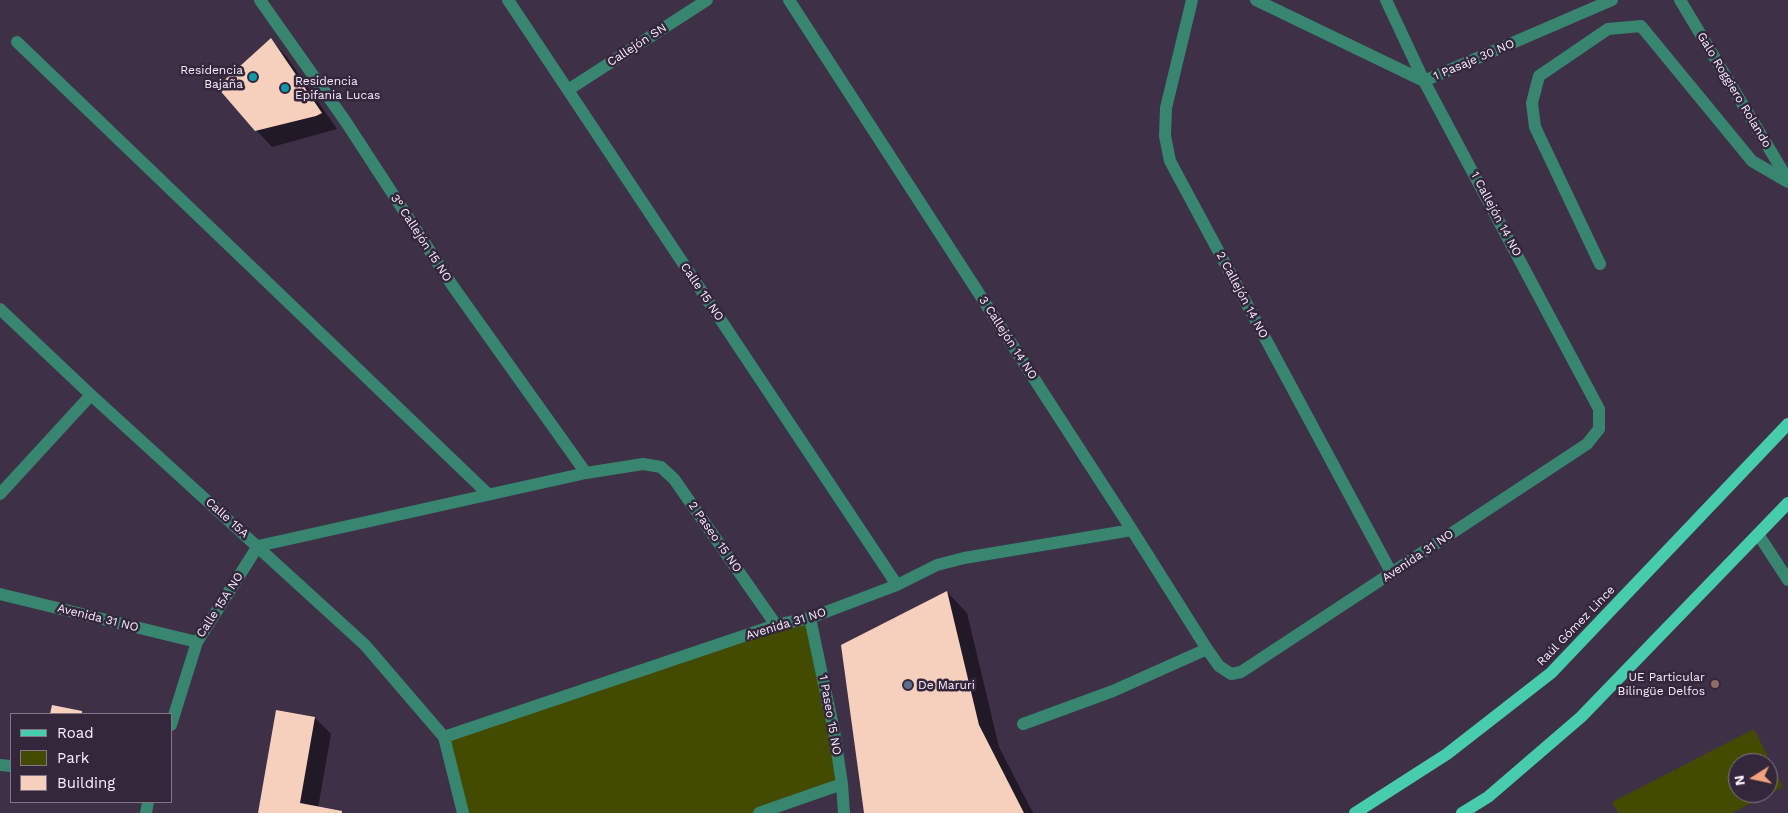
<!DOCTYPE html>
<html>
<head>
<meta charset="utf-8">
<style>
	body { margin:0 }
	#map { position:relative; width:1788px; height:813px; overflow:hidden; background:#3e3046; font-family:"Work Sans",sans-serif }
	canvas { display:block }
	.legend { position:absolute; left:10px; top:713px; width:162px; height:90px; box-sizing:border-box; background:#34263b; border:1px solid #827689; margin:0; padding:6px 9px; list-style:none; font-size:15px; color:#f8effd }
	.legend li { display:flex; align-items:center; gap:10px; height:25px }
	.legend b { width:25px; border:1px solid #827689 }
	.north { position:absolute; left:1728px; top:753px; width:50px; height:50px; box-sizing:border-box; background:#34263b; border:1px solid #827689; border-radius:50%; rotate:260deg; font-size:14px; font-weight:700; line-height:20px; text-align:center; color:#f8effd }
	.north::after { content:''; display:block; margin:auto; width:18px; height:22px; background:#f1a17c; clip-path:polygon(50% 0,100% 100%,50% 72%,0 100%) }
</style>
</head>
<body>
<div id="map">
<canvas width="1788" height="813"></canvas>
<ul class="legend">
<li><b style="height:6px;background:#47cdab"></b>Road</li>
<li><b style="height:14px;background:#434b00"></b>Park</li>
<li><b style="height:14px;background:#f6cfbd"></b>Building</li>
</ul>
<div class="north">N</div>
</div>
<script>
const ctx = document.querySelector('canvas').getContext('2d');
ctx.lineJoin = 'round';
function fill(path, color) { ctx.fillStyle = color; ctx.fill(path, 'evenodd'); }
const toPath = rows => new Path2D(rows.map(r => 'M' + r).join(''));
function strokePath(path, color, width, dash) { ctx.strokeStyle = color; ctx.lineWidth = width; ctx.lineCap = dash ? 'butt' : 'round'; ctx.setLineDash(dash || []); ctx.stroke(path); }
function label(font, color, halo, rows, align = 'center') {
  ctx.font = font + ' "Work Sans",sans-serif'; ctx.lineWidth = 5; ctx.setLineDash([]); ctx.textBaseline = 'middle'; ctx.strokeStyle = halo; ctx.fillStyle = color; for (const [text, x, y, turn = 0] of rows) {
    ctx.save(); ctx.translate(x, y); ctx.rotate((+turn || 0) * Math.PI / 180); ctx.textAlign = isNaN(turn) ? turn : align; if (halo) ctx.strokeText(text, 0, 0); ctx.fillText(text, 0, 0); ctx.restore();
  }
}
fill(toPath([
	[810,618,842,784,759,813,463,813,444,737],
	[1754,729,1783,787,1732,813,1618,813,1612,802],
	[1738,763,1768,763,1768,793,1738,793]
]), '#434b00');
fill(toPath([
	[271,40,286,56,337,129,272,147,256,130],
	[947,592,967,613,999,747,1033,813,865,813],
	[315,718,331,734,318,808,342,813,259,813]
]), '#0007');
fill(toPath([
	[271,38,322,113,316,116,255,131,217,87],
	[947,591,979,725,1024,813,864,813,841,645],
	[52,705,82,711,82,714,50,714],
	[276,710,315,717,300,803,342,811,342,813,258,813]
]), '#f6cfbd');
strokePath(toPath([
	[260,0,346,122,452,285,586,473],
	[508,0,897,585],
	[789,0,1132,530,1207,649,1219,666,1231,674,1241,672,1587,444,1599,429,1599,409,1424,81,1386,0],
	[1192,0,1166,108,1165,136,1170,161,1392,574],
	[1256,0,1424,81,1612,0],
	[1680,0,1788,180],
	[17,42,488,494],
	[568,90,707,0],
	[1600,264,1535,127,1532,103,1539,76,1608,29,1641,26,1752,161,1788,182],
	[0,309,91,395,365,645,444,737,463,813],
	[0,494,91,395],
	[1758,534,1788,580],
	[0,594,197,642],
	[810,618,834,731,842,784,844,813],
	[1023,724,1113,691,1207,649],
	[171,725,197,642,258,546,586,473,643,464,661,467,674,479,776,625],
	[444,737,776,625,810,618,897,585,937,565,964,558,1132,530],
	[0,765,11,766],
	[146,813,148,802],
	[759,813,842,784]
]), '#388570', 12);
strokePath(toPath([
	[1355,813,1447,754,1551,673,1788,424],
	[1462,813,1488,797,1581,717,1788,503]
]), '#47cdab', 12);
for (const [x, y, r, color] of [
	[253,77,5,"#0f9aa8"],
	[285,88,5,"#0f9aa8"],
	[1715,684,5,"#8d6e63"],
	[908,685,5,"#5c6f8a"]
]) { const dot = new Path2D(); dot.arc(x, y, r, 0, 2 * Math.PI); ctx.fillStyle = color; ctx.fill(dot); strokePath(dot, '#34263b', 2); }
label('12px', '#f8effd', '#34263b', [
	["Callejón SN",637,45,-33],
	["1 Pasaje 30 NO",1474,60,-23],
	["Galo Roggiero Rolando",1734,90,59],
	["1 Callejón 14 NO",1496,214,62],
	["3° Callejón 15 NO",421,238,57],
	["Calle 15 NO",702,292,56],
	["2 Callejón 14 NO",1242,295,62],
	["3 Callejón 14 NO",1008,338,57],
	["Calle 15A",227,518,42],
	["2 Paseo 15 NO",715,537,55],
	["Avenida 31 NO",1418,556,-34],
	["Calle 15A NO",220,605,-57],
	["Avenida 31 NO",98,618,14],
	["Avenida 31 NO",786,624,-17],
	["Raúl Gómez Lince",1576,626,-46],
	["1 Paseo 15 NO",830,715,80]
]);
label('12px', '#f8effd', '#34263b', [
	["Residencia",243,70],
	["Bajaña",243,84],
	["Residencia",295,81,"left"],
	["Epifania Lucas",295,95,"left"],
	["UE Particular",1705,677],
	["Bilingüe Delfos",1705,691],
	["De Maruri",918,685,"left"]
], 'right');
</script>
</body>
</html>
